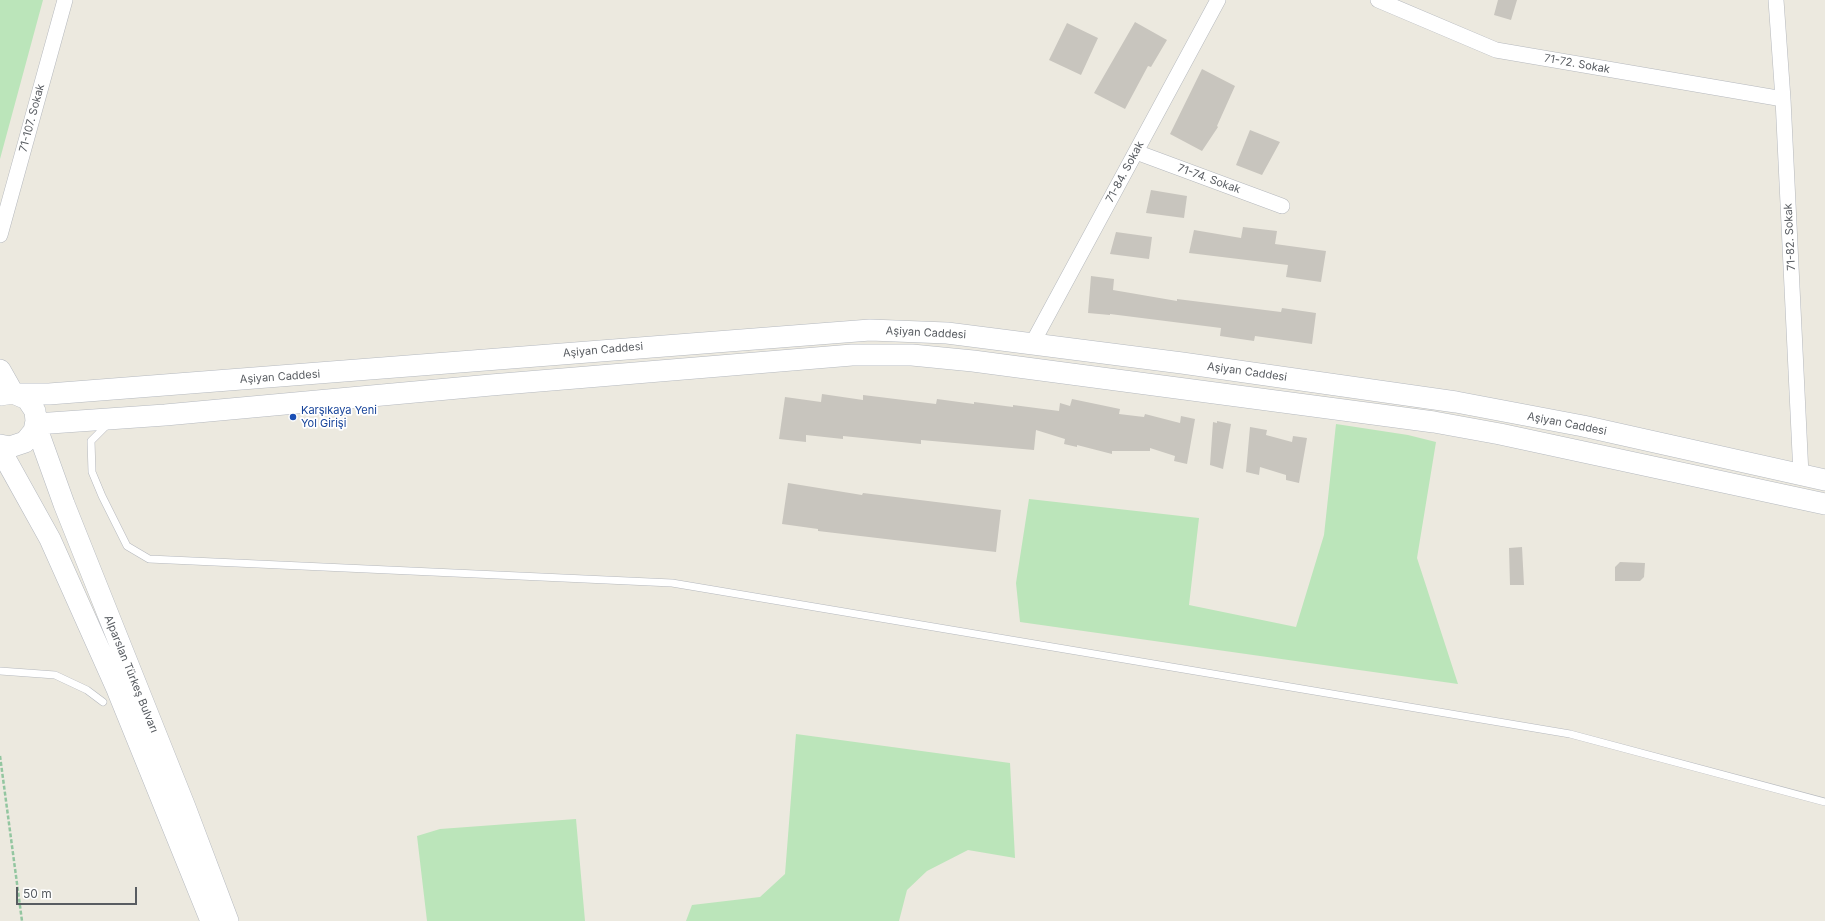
<!DOCTYPE html>
<html>
<head>
<meta charset="utf-8">
<style>
	body { margin:0 }
	#map { position:relative; width:1825px; height:921px; overflow:hidden; background:#ece9df; font-family:Inter,sans-serif }
	canvas { display:block }
	.scale { position:absolute; left:16px; top:887px; width:121px; height:18px; box-sizing:border-box; border:2px solid #585c61; border-top:0; padding-left:5px; font-size:12px; line-height:14px; white-space:nowrap; color:#585c61; -webkit-text-stroke:3px #fff; paint-order:stroke }
</style>
</head>
<body>
<div id="map">
<canvas width="1825" height="921"></canvas>
<div class="scale">50 m</div>
</div>
<script>
const ctx = document.querySelector('canvas').getContext('2d');
ctx.lineJoin = 'round';
function fill(path, color) { ctx.fillStyle = color; ctx.fill(path, 'evenodd'); }
const toPath = rows => new Path2D(rows.map(r => 'M' + r).join(''));
function strokePath(path, color, width, dash) { ctx.strokeStyle = color; ctx.lineWidth = width; ctx.lineCap = dash ? 'butt' : 'round'; ctx.setLineDash(dash || []); ctx.stroke(path); }
function label(font, color, halo, rows, align = 'center') {
  ctx.font = font + ' Inter,sans-serif'; ctx.lineWidth = 3.5; ctx.setLineDash([]); ctx.textBaseline = 'middle'; ctx.strokeStyle = halo; ctx.fillStyle = color; for (const [text, x, y, turn = 0] of rows) {
    ctx.save(); ctx.translate(x, y); ctx.rotate((+turn || 0) * Math.PI / 180); ctx.textAlign = isNaN(turn) ? turn : align; if (halo) ctx.strokeText(text, 0, 0); ctx.fillText(text, 0, 0); ctx.restore();
  }
}
fill(toPath([
	[0,0,43,0,0,159],
	[1336,424,1408,435,1436,442,1417,558,1458,684,1020,622,1016,583,1029,499,1199,518,1189,605,1296,627,1324,535],
	[796,734,1010,763,1015,858,968,850,927,871,907,890,899,921,686,921,692,905,760,897,785,874],
	[576,819,585,921,427,921,417,836,440,829]
]), '#bbe5ba');
fill(toPath([
	[1498,0,1517,0,1511,20,1494,15],
	[1135,22,1167,40,1151,67,1148,66,1125,109,1094,93],
	[1067,23,1098,38,1081,75,1049,60],
	[1202,69,1235,86,1217,126,1218,127,1202,151,1170,134],
	[1250,130,1280,142,1262,175,1236,165],
	[1151,190,1187,196,1184,218,1146,213],
	[1243,227,1277,231,1275,244,1326,251,1321,282,1286,277,1288,265,1189,253,1194,230,1241,238],
	[1116,232,1152,237,1149,259,1110,254],
	[1091,276,1114,279,1113,290,1177,301,1177,299,1281,312,1282,308,1316,313,1312,344,1255,336,1254,341,1220,336,1221,328,1110,314,1110,315,1088,313],
	[822,394,863,400,863,395,936,404,937,399,974,404,974,402,1013,407,1013,405,1059,411,1060,403,1070,406,1072,399,1120,409,1119,414,1144,417,1145,414,1180,423,1181,416,1195,419,1187,464,1174,461,1175,456,1150,448,1150,451,1112,451,1112,454,1077,445,1077,447,1064,444,1065,439,1036,430,1034,450,921,440,921,444,843,436,843,439,806,435,806,442,779,439,785,397,821,402],
	[1217,421,1231,424,1223,469,1210,465,1213,422,1217,423],
	[1250,427,1267,430,1266,435,1292,442,1293,436,1307,438,1299,483,1286,480,1286,475,1260,467,1259,475,1246,472],
	[788,483,862,495,863,493,1001,510,996,552,818,531,818,529,782,524],
	[1522,547,1524,585,1510,585,1509,548],
	[1620,562,1645,563,1644,577,1640,581,1615,581,1615,567]
]), '#c8c5be');
const lane = toPath([
	[108,424,91,441,92,472,102,496,127,546,149,559,672,583,1570,734,1825,802],
	[0,671,55,675,87,690,103,702]
]);
const street = toPath([
	[1378,0,1496,50,1783,99],
	[1776,0,1783,99,1801,475],
	[1136,152,1282,206],
	[0,235,65,0],
	[1032,344,1218,0]
]);
const secondary = toPath([
	[0,370,13,393],
	[17,394,49,394,870,330,947,333,1182,363,1456,402,1583,426,1825,480],
	[0,395,13,393,27,399,35,411,36,421,34,431,25,442,10,447,0,445],
	[36,424,165,415,491,385,852,355,912,355,973,361,1434,422,1500,434,1825,504],
	[36,426,64,504,185,807,228,921],
	[0,449,50,539,117,689,211,921]
]);
strokePath(lane, '#b5b8bd', 8);
strokePath(street, '#b5b8bd', 16);
strokePath(secondary, '#b5b9bf', 22);
strokePath(toPath([
	[0,756,22,921]
]), '#93c6a0', 2.5, [4, 2]);
strokePath(lane, '#fff', 7);
strokePath(street, '#fff', 15);
strokePath(secondary, '#fff', 21);
for (const [x, y, r, color] of [
	[293,417,4,"#1a4fb4"]
]) { const dot = new Path2D(); dot.arc(x, y, r, 0, 2 * Math.PI); ctx.fillStyle = color; ctx.fill(dot); strokePath(dot, '#fff', 1.5); }
label('11px', '#585c61', '#fff', [
	["71-72. Sokak",1577,64,10],
	["71-107. Sokak",32,118,-75],
	["71-84. Sokak",1125,172,-62],
	["71-74. Sokak",1209,179,20],
	["71-82. Sokak",1790,237,-93],
	["Aşiyan Caddesi",926,333,3],
	["Aşiyan Caddesi",603,350,-5],
	["Aşiyan Caddesi",1247,372,8],
	["Aşiyan Caddesi",280,377,-4],
	["Aşiyan Caddesi",1567,424,11],
	["Alparslan Türkeş Bulvarı",131,674,68]
]);
label('11px', '#164399', '#fff', [
	["Karşıkaya Yeni",301,411],
	["Yol Girişi",301,424]
], 'left');
</script>
</body>
</html>
